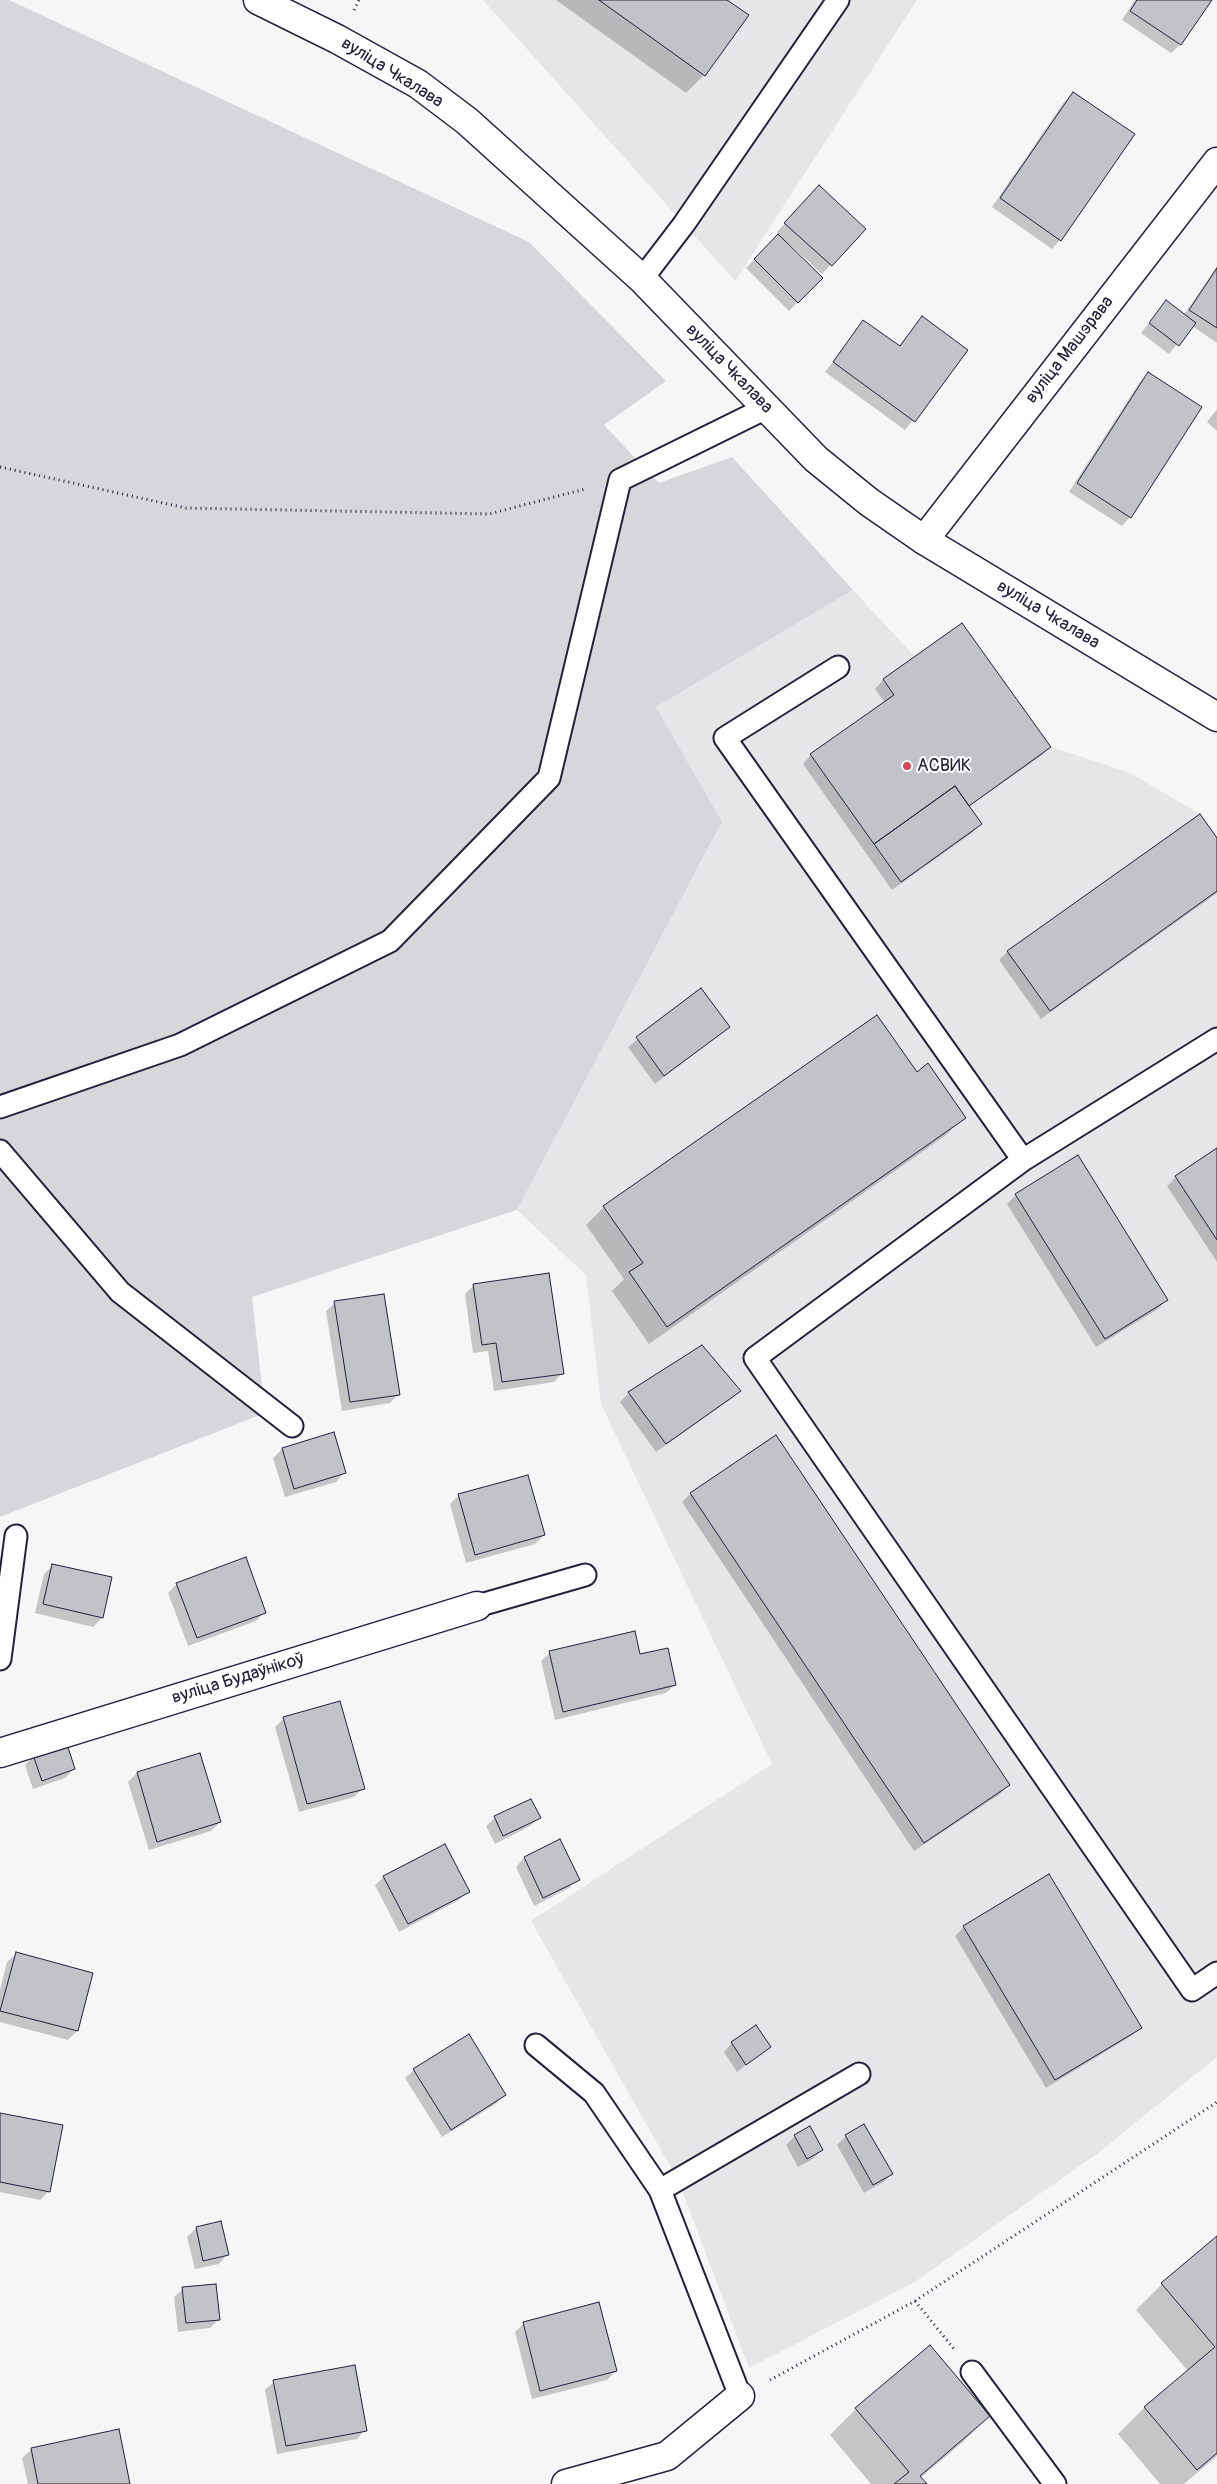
<!DOCTYPE html>
<html>
<head>
<meta charset="utf-8">
<style>
	body { margin:0 }
	canvas { display:block; background:#f6f6f7 }
</style>
</head>
<body>
<canvas width="1217" height="2484"></canvas>
<script>
const ctx = document.querySelector('canvas').getContext('2d');
ctx.lineJoin = 'round';
function fill(path, color) { ctx.fillStyle = color; ctx.fill(path, 'evenodd'); }
const toPath = rows => new Path2D(rows.map(r => 'M' + r).join(''));
function strokePath(path, color, width, dash) { ctx.strokeStyle = color; ctx.lineWidth = width; ctx.lineCap = dash ? 'butt' : 'round'; ctx.setLineDash(dash || []); ctx.stroke(path); }
function label(font, color, halo, rows, align = 'center') {
  ctx.font = font + ' Pangolin,sans-serif'; ctx.lineWidth = 4; ctx.setLineDash([]); ctx.textBaseline = 'middle'; ctx.strokeStyle = halo; ctx.fillStyle = color; for (const [text, x, y, turn = 0] of rows) {
    ctx.save(); ctx.translate(x, y); ctx.rotate((+turn || 0) * Math.PI / 180); ctx.textAlign = isNaN(turn) ? turn : align; if (halo) ctx.strokeText(text, 0, 0); ctx.fillText(text, 0, 0); ctx.restore();
  }
}
fill(toPath([
	[483,0,917,0,735,281],
	[853,590,914,656,962,623,1051,747,1130,773,1200,814,1217,836,1217,2057,1098,2153,913,2283,749,2368,678,2180,531,1921,772,1764,601,1404,586,1275,517,1210,722,823,656,707]
]), '#e6e6e9');
fill(toPath([
	[0,0,9,0,529,242,666,381,604,425,659,483,732,457,853,590,656,707,722,822,517,1210,252,1297,265,1413,0,1517]
]), '#d7d7db');
fill(toPath([
	[556,0,725,0,747,16,704,75,686,93],
	[1135,0,1211,0,1180,45,1171,53,1122,20],
	[1073,93,1060,240,1052,249,992,207,1064,102],
	[810,196,864,229,822,274,787,242,786,243,821,278,789,311,746,268,779,235,777,232],
	[1217,266,1217,343,1192,326,1169,354,1141,333,1166,302,1184,315],
	[922,318,966,350,905,430,825,372,864,322,898,347],
	[1148,374,1130,517,1122,526,1069,492,1139,383],
	[1217,409,1217,431,1207,422],
	[962,624,1049,747,1041,756,968,807,980,824,972,833,892,890,803,764,811,755,885,703,875,689,883,680],
	[1200,816,1217,840,1217,893,1041,1019,999,960,1007,952],
	[700,990,728,1027,655,1084,628,1047],
	[916,1074,964,1117,946,1135,649,1344,612,1291,624,1279,586,1225,604,1207],
	[1217,1150,1217,1262,1167,1186,1176,1177],
	[1016,1195,1166,1300,1158,1309,1096,1347,1007,1204],
	[474,1285,562,1373,554,1382,494,1391,488,1351,473,1353,465,1294],
	[335,1303,399,1394,390,1403,342,1411,326,1311],
	[739,1391,731,1399,656,1452,620,1402,629,1393],
	[333,1434,344,1473,336,1482,285,1497,273,1458,282,1449],
	[690,1494,1008,1785,1000,1794,914,1851,682,1502],
	[459,1495,544,1535,535,1544,466,1563,450,1504],
	[53,1565,102,1618,93,1627,35,1613,44,1574],
	[177,1584,264,1613,256,1621,188,1646,168,1593],
	[550,1653,639,1656,675,1685,666,1693,555,1720,541,1661],
	[284,1718,363,1788,354,1797,299,1812,275,1727],
	[200,1754,220,1822,211,1831,149,1850,128,1782,137,1773],
	[34,1756,74,1769,65,1778,33,1789,25,1765],
	[495,1818,539,1818,530,1826,495,1844,486,1826],
	[560,1841,578,1879,569,1888,534,1906,516,1867,524,1858],
	[1049,1876,1140,2027,1131,2036,1046,2088,955,1936,964,1927],
	[384,1877,468,1891,459,1900,399,1932,375,1885],
	[16,1954,92,1974,77,2031,68,2040,0,2022,0,1990,7,1962],
	[732,2043,769,2047,737,2072,724,2052],
	[414,2070,504,2095,496,2104,442,2137,405,2078],
	[0,2114,49,2191,40,2200,0,2192],
	[864,2125,892,2174,883,2182,864,2193,837,2145,846,2136],
	[795,2136,822,2150,813,2159,798,2167,786,2145],
	[196,2228,227,2255,219,2264,195,2269,187,2237],
	[1217,2237,1217,2456,1184,2484,1160,2484,1118,2434,1144,2408,1188,2371,1136,2310,1162,2284],
	[183,2289,218,2320,210,2328,178,2332,174,2297],
	[524,2323,616,2371,607,2380,532,2399,515,2332],
	[274,2382,365,2430,357,2439,277,2454,265,2390],
	[856,2409,989,2416,963,2442,920,2478,925,2484,871,2484,830,2435],
	[118,2431,129,2484,28,2484,22,2458,31,2450]
]), '#0003');
const building = toPath([
	[599,0,727,0,749,15,705,76,599,0],
	[1137,0,1212,0,1181,45,1130,11,1137,0],
	[1073,92,1135,134,1061,241,1000,198,1073,92],
	[819,185,866,229,832,266,784,223,819,185],
	[778,234,823,278,798,303,754,259,778,234],
	[1217,268,1217,328,1189,310,1217,268],
	[1166,300,1196,323,1179,346,1149,323,1166,300],
	[922,316,968,350,915,422,833,362,863,320,900,346,922,316],
	[1148,372,1202,407,1131,518,1077,483,1148,372],
	[962,623,1051,747,969,806,955,786,874,844,810,754,894,695,883,679,962,623],
	[955,786,982,824,901,882,874,844,955,786],
	[1200,814,1217,838,1217,891,1050,1011,1007,951,1200,814],
	[701,988,730,1027,664,1076,636,1037,701,988],
	[877,1015,917,1072,928,1063,966,1118,667,1327,629,1272,643,1263,603,1206,877,1015],
	[1217,1148,1217,1240,1175,1176,1217,1148],
	[1078,1155,1168,1300,1105,1339,1015,1194,1078,1155],
	[549,1273,564,1374,502,1382,496,1343,482,1345,473,1284,549,1273],
	[384,1294,400,1395,350,1402,334,1301,384,1294],
	[702,1345,741,1391,666,1444,628,1392,702,1345],
	[334,1432,346,1473,294,1489,282,1448,334,1432],
	[776,1435,1010,1785,924,1843,690,1493,776,1435],
	[528,1475,545,1535,475,1555,458,1494,528,1475],
	[246,1557,266,1613,197,1638,176,1583,246,1557],
	[52,1564,112,1577,103,1618,43,1604,52,1564],
	[635,1631,640,1654,668,1648,676,1685,563,1712,549,1651,635,1631],
	[340,1701,365,1789,307,1804,283,1717,340,1701],
	[67,1744,75,1769,42,1781,33,1755,67,1744],
	[200,1753,221,1822,157,1842,137,1772,200,1753],
	[531,1799,541,1818,503,1836,494,1816,531,1799],
	[560,1839,580,1880,543,1898,524,1857,560,1839],
	[445,1844,470,1892,408,1924,383,1876,445,1844],
	[1049,1874,1142,2028,1055,2080,963,1926,1049,1874],
	[16,1952,93,1973,78,2031,0,2011,16,1952],
	[756,2025,771,2047,746,2065,731,2042,756,2025],
	[469,2034,506,2095,451,2130,413,2069,469,2034],
	[0,2113,63,2125,50,2192,0,2182,0,2113],
	[864,2124,893,2174,873,2185,845,2135,864,2124],
	[810,2126,823,2150,807,2159,794,2135,810,2126],
	[221,2221,229,2255,203,2261,196,2227,221,2221],
	[1217,2236,1217,2453,1197,2470,1144,2407,1215,2347,1161,2283,1217,2236],
	[216,2284,220,2320,186,2323,182,2287,216,2284],
	[599,2302,617,2371,540,2391,523,2322,599,2302],
	[930,2345,990,2416,920,2476,927,2484,894,2484,909,2472,855,2408,930,2345],
	[355,2365,367,2431,286,2446,273,2380,355,2365],
	[119,2429,130,2484,38,2484,31,2448,119,2429]
]);
fill(building, '#c2c2c9');
strokePath(building, '#22223b', 1);
const service = toPath([
	[642,279,684,224,838,0],
	[838,667,725,738,1023,1160],
	[1217,1039,1023,1160,755,1358,1192,1990,1217,1973],
	[0,1107,180,1045,390,941,549,778,620,480,766,408],
	[0,1151,120,1292,292,1426],
	[477,1606,585,1575],
	[0,1659,16,1536],
	[536,2045,594,2093,660,2190,740,2396],
	[660,2190,859,2074],
	[972,2372,1055,2484]
]);
const minor = toPath([
	[924,540,1217,162],
	[0,1753,477,1606],
	[566,2484,667,2456,740,2396]
]);
const tertiary = toPath([
	[258,0,337,39,418,84,467,121,642,279,816,459,869,502,924,540,1217,717]
]);
strokePath(service, '#22223b', 25);
strokePath(minor, '#22223b', 31);
strokePath(tertiary, '#22223b', 31);
strokePath(toPath([
	[354,10,359,0],
	[0,467,186,508,489,514,585,489],
	[915,2301,954,2349],
	[770,2380,915,2301,1217,2102]
]), '#22223b', 3, [1, 4]);
strokePath(service, '#fff', 21);
strokePath(minor, '#fff', 28);
strokePath(tertiary, '#fff', 28);
for (const [x, y, r, color] of [
	[907,766,5,"#d1495b"]
]) { const dot = new Path2D(); dot.arc(x, y, r, 0, 2 * Math.PI); ctx.fillStyle = color; ctx.fill(dot); strokePath(dot, '#fff', 2); }
label('18px', '#22223b', '#fff', [
	["вуліца Чкалава",392,73,32],
	["вуліца Машэрава",1070,350,-52],
	["вуліца Чкалава",729,369,46],
	["вуліца Чкалава",1048,615,31],
	["вуліца Будаўнікоў",238,1679,-17]
]);
label('18px', '#22223b', '#fff', [
	["АСВИК",917,766]
], 'left');
</script>
</body>
</html>
